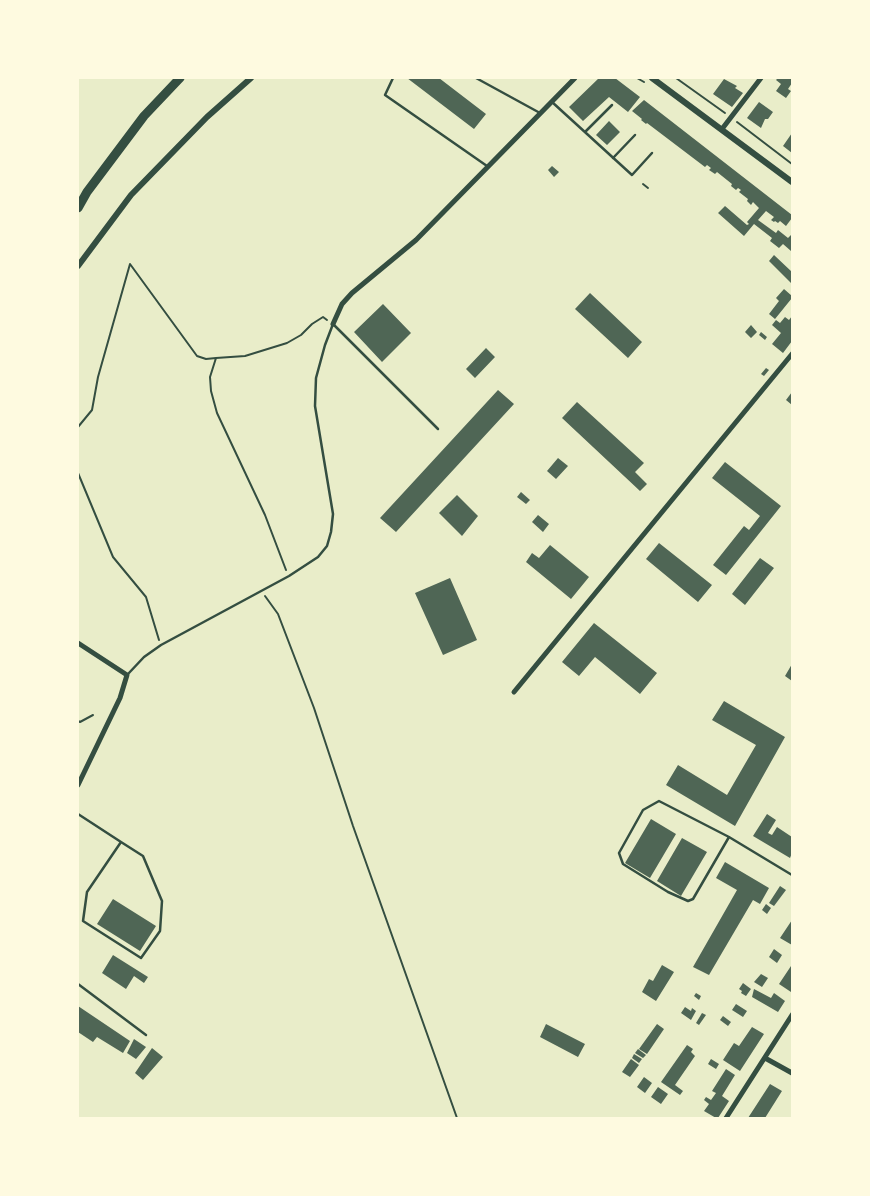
<!DOCTYPE html>
<html>
<head>
<meta charset="utf-8">
<style>
	body { margin:0 }
	#map { position:relative; width:870px; height:1196px; overflow:hidden; background:#e9edc9; font-family:"IBM Plex Sans",sans-serif }
	canvas { display:block }
	.frame { position:absolute; inset:0; border:79px solid #fefae0; pointer-events:none }
</style>
</head>
<body>
<div id="map">
<canvas width="870" height="1196"></canvas>
<div class="frame"></div>
</div>
<script>
const ctx = document.querySelector('canvas').getContext('2d');
ctx.lineJoin = 'round';
function fill(path, color) { ctx.fillStyle = color; ctx.fill(path, 'evenodd'); }
const toPath = rows => new Path2D(rows.map(r => 'M' + r).join(''));
function strokePath(path, color, width, dash) { ctx.strokeStyle = color; ctx.lineWidth = width; ctx.lineCap = dash ? 'butt' : 'round'; ctx.setLineDash(dash || []); ctx.stroke(path); }
fill(toPath([
	[407,78,439,78,486,114,474,129],
	[599,78,615,78,640,97,628,112,609,97,583,121,569,107],
	[778,78,792,78,792,83,788,89,791,91,786,98,776,91,781,84,776,80],
	[724,79,737,86,735,88,743,93,732,107,713,94],
	[644,100,792,215,792,218,786,226,780,221,778,223,775,221,774,222,771,220,774,217,766,211,758,220,776,233,778,230,788,238,792,234,791,243,792,249,791,251,783,244,779,248,770,241,772,238,754,224,744,236,718,213,725,206,747,225,749,224,747,222,759,208,753,202,751,205,747,201,748,199,739,192,741,190,738,188,736,190,731,186,732,184,717,172,715,174,709,170,711,168,707,165,705,167,647,123,646,124,641,120,642,119,632,111],
	[759,102,773,112,768,119,765,119,761,128,747,118],
	[609,121,620,132,607,145,596,135],
	[792,133,792,153,783,146],
	[552,166,559,172,554,177,548,170],
	[774,255,792,272,792,284,769,261],
	[784,289,792,296,792,298,775,319,769,314,779,301,776,298],
	[590,293,642,342,628,358,575,309],
	[383,304,411,333,382,362,354,332],
	[792,316,792,341,783,353,772,344,781,333,772,325,776,320,780,323,785,317,789,320],
	[751,325,757,332,751,338,745,332],
	[761,332,767,337,765,340,759,335],
	[486,348,495,357,475,378,466,369],
	[766,368,769,370,764,376,761,374],
	[498,390,514,404,396,532,380,518],
	[792,392,792,405,786,400],
	[577,402,644,463,635,472,647,484,640,491,562,418],
	[558,458,568,466,556,479,547,471],
	[725,462,781,506,726,575,713,565,744,526,749,530,760,516,712,478],
	[521,492,530,500,526,504,517,497],
	[457,495,478,516,462,536,439,513],
	[538,515,549,524,543,532,532,522],
	[659,543,712,585,698,602,646,559],
	[550,545,589,577,571,599,526,562,532,553,539,558],
	[760,558,774,568,745,605,732,594],
	[450,578,477,640,443,655,415,593],
	[594,623,657,673,640,694,595,657,579,676,562,662],
	[792,664,792,681,785,676],
	[724,701,785,737,735,826,666,785,678,765,727,795,756,745,712,720],
	[767,814,776,820,768,833,772,835,777,827,792,837,792,853,790,858,753,836],
	[651,819,676,834,650,878,625,863],
	[682,838,707,852,681,896,657,881],
	[725,862,769,888,760,904,753,900,709,975,693,967,737,890,716,878],
	[780,886,786,890,774,906,769,903],
	[113,899,156,926,140,951,97,924],
	[766,904,771,908,767,914,762,910],
	[792,920,792,945,780,938],
	[774,949,782,955,777,963,769,957],
	[113,955,148,977,144,983,134,976,126,989,102,973],
	[662,965,674,972,656,1001,642,992,649,979,653,981],
	[791,966,792,967,792,990,791,992,779,984],
	[761,974,768,978,762,987,754,982],
	[743,983,751,989,746,996,741,993,742,991,739,989],
	[754,989,771,998,774,993,785,1001,778,1012,752,997],
	[696,993,701,996,699,1000,694,996],
	[736,1004,747,1011,743,1017,732,1010],
	[78,1006,130,1041,123,1053,97,1037,93,1042,78,1032],
	[685,1007,691,1011,692,1008,696,1011,691,1020,681,1013],
	[702,1013,706,1015,699,1025,696,1023],
	[723,1016,731,1022,728,1026,720,1020],
	[546,1024,585,1044,578,1057,540,1037],
	[657,1024,664,1029,647,1054,639,1049],
	[752,1027,764,1034,740,1071,723,1060,734,1043,739,1046],
	[134,1039,146,1047,136,1059,127,1053],
	[687,1045,693,1049,691,1052,695,1056,675,1085,683,1091,680,1095,661,1082],
	[152,1048,163,1057,143,1080,135,1073],
	[638,1049,646,1055,643,1058,635,1053],
	[634,1054,642,1059,639,1063,632,1058],
	[631,1059,639,1065,630,1077,622,1072],
	[711,1059,719,1064,716,1069,708,1064],
	[726,1069,735,1075,722,1096,729,1101,718,1118,716,1118,704,1111,709,1104,704,1100,706,1097,711,1100,716,1093,712,1091],
	[644,1077,652,1083,645,1093,637,1087],
	[770,1084,782,1091,765,1118,748,1118],
	[658,1087,668,1094,661,1104,651,1097]
]), '#4f6655');
strokePath(toPath([
	[637,78,644,82],
	[676,78,725,113],
	[737,122,792,164],
	[643,184,648,188],
	[216,358,245,356,287,343,301,335,312,324,323,317,327,320],
	[78,427,92,410,98,377,130,264,197,356,206,359,216,358,210,377,211,391,217,413,265,515,286,570],
	[78,473,113,557,146,597,159,640],
	[265,596,278,614,314,708,353,826,457,1118],
	[78,721,80,722,93,715]
]), '#344e41', 2);
strokePath(toPath([
	[393,78,385,95,487,166],
	[476,78,540,113],
	[552,102,632,175,652,153],
	[585,132,612,105],
	[613,158,635,135],
	[128,674,144,657,161,645,289,576,318,557,327,546,331,532,333,514,315,406,316,378,325,345,333,324,438,429],
	[78,814,121,842,143,856,162,901,160,931,141,958,83,921,87,892,121,842],
	[729,837,693,899,688,901,668,892,623,864,619,853,643,810,659,801,729,837,792,875],
	[78,984,146,1035]
]), '#344e41', 2.5);
strokePath(toPath([
	[722,129,761,78],
	[333,324,342,304,352,293,416,240,575,78],
	[78,643,127,675,120,698,78,785],
	[514,692,792,354],
	[765,1058,792,1073],
	[726,1118,792,1015]
]), '#344e41', 5);
strokePath(toPath([
	[652,78,792,182],
	[78,266,131,195,207,117,251,78]
]), '#344e41', 6);
strokePath(toPath([
	[78,208,87,192,144,116,180,78]
]), '#344e41', 9);
</script>
</body>
</html>
